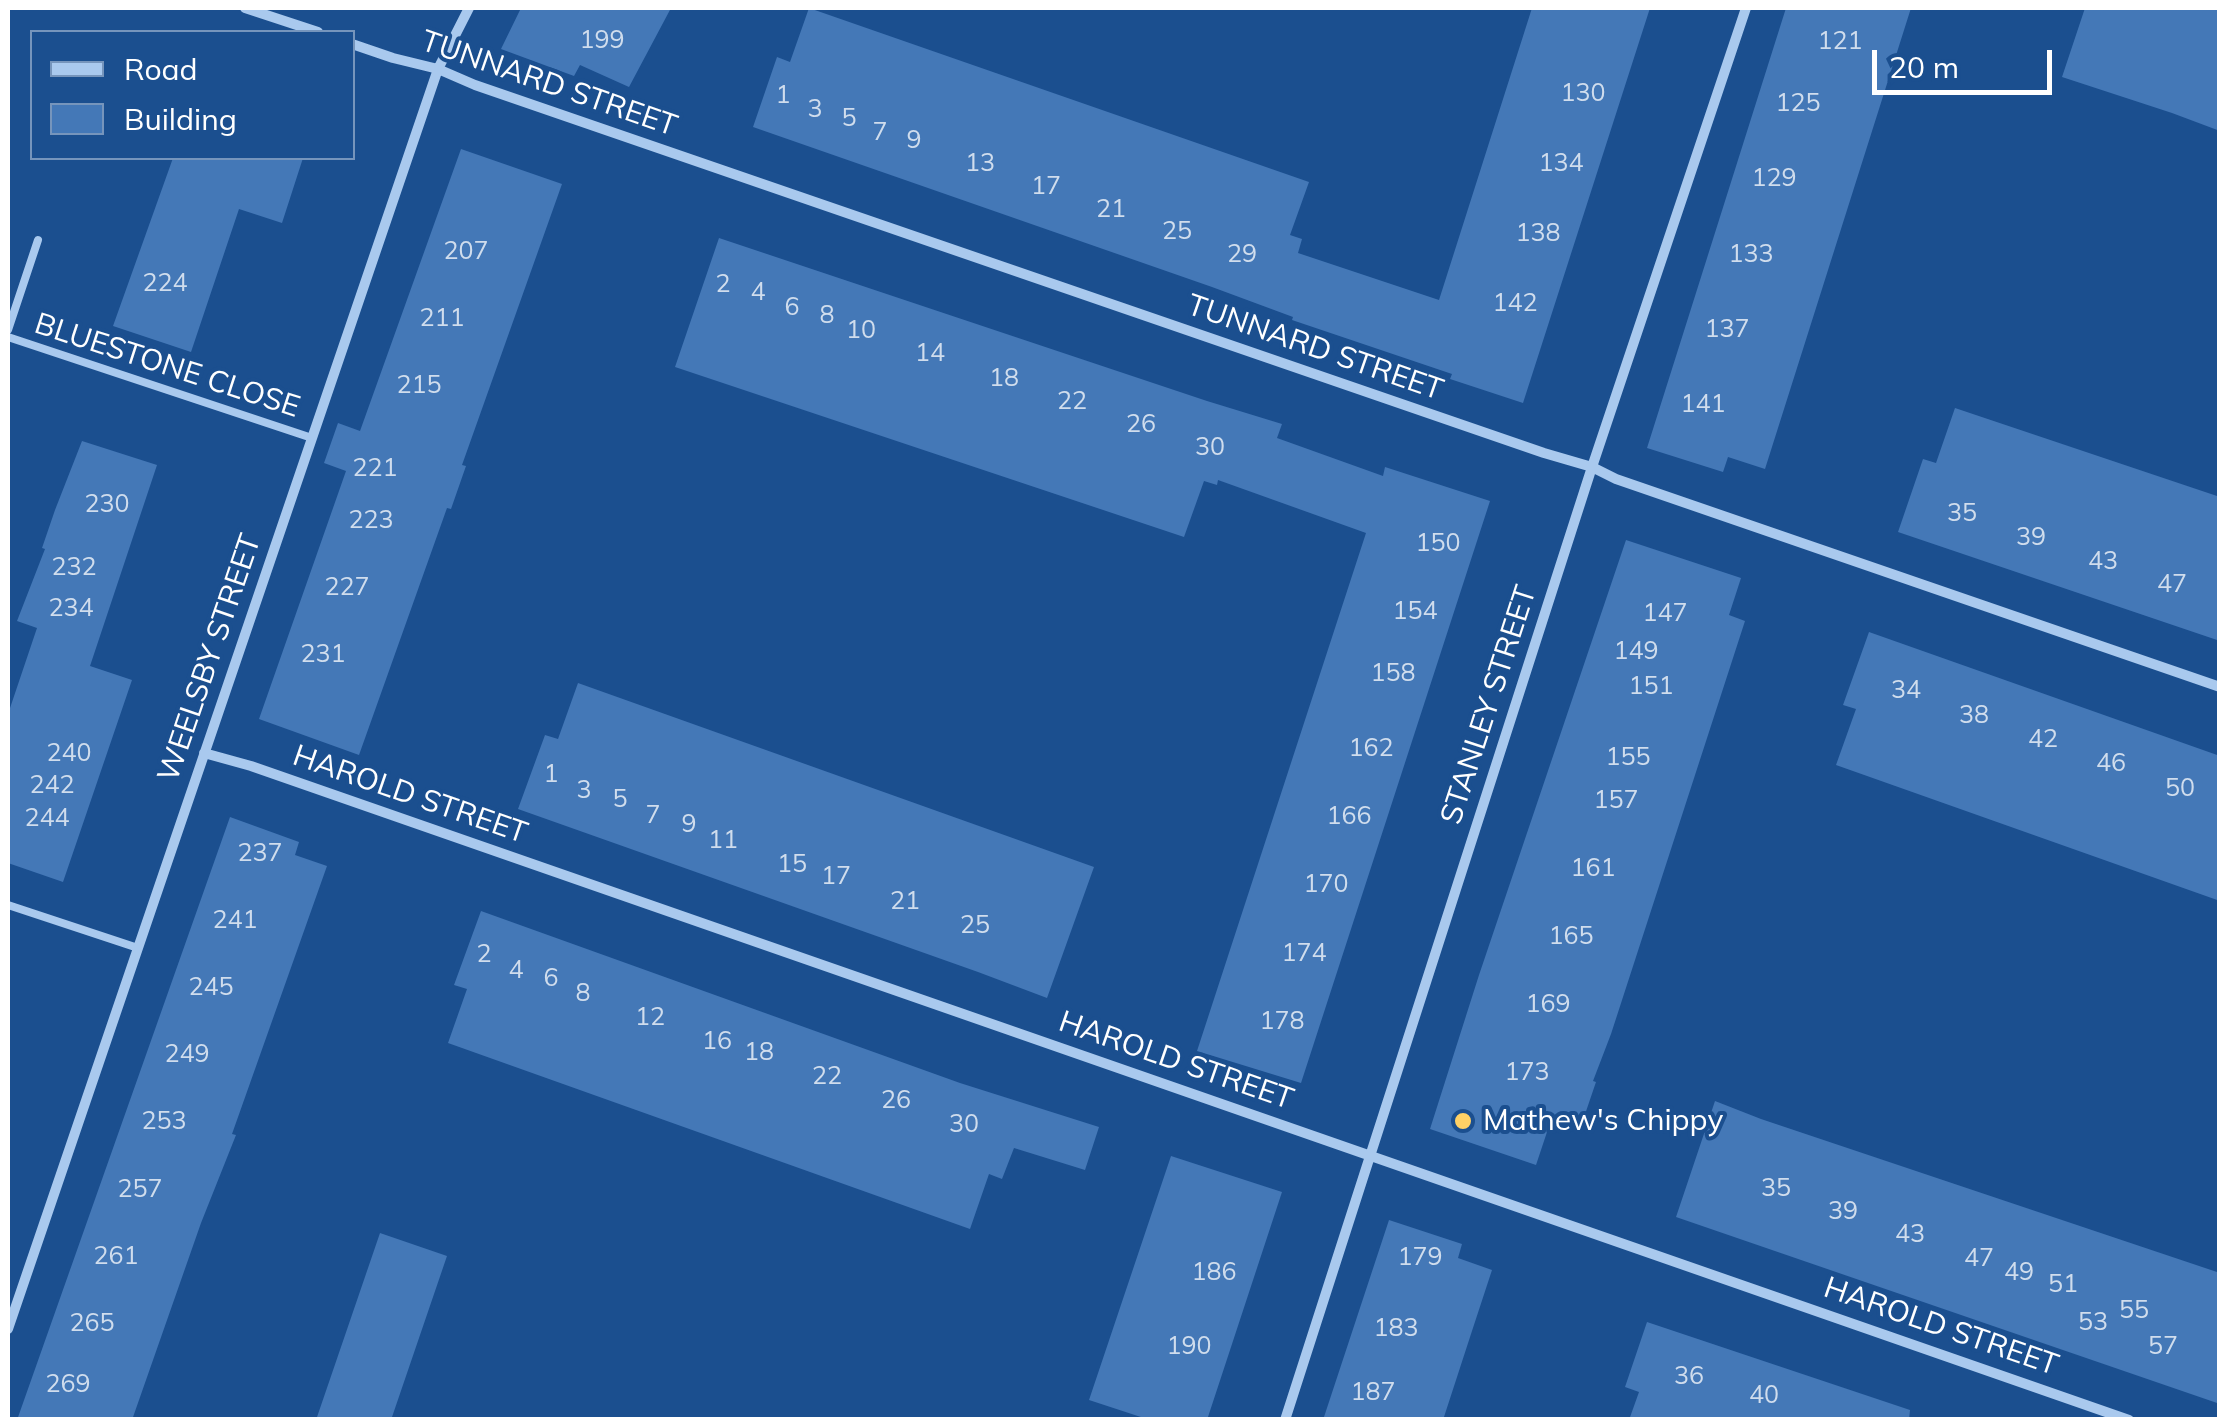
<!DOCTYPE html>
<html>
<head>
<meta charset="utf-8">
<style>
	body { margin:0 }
	#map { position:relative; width:2227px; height:1427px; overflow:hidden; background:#1b4f8f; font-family:Mulish,sans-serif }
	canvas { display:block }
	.frame { position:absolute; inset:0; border:10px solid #fff; pointer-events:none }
	.legend { position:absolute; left:30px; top:30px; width:325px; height:130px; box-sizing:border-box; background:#1b4f8f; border:2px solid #7695bc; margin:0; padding:12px 18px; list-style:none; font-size:30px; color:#fff }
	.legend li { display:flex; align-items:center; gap:20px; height:50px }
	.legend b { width:50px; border:2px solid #7695bc }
	.scale { position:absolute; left:1872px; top:50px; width:180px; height:45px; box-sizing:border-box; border:5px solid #fff; border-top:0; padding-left:12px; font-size:30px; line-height:35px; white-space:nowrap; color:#fff; -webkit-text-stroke:8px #1b4f8f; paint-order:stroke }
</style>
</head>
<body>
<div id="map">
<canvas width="2227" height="1427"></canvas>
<div class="frame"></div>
<ul class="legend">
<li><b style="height:12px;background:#a9c9ee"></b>Road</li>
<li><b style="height:28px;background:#4478b7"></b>Building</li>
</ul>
<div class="scale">20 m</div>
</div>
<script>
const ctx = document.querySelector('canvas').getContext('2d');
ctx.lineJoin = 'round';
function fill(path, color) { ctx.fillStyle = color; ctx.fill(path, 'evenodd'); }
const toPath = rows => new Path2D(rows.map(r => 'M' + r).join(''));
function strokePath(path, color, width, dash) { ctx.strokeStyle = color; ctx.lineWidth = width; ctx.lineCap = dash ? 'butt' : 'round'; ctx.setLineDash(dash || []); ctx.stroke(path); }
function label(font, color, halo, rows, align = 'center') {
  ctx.font = font + ' Mulish,sans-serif'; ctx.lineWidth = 8; ctx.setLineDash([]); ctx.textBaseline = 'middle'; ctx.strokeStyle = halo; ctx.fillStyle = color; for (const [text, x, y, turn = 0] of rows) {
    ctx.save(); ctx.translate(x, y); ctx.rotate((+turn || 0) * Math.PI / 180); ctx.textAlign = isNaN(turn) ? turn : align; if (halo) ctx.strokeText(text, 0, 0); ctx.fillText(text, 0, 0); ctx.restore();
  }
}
fill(toPath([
	[521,8,671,8,629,87,580,65,574,76,501,49],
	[809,8,1309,182,1290,235,1302,239,1298,253,1439,300,1532,8,1650,8,1523,403,1450,379,1452,374,1292,320,1293,317,1212,287,753,127,777,57,790,62],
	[1786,8,1911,8,1765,469,1728,457,1723,472,1647,448],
	[2085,8,2220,8,2220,131,2172,113,2062,77],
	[461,149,562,184,462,465,466,466,451,509,447,508,359,755,259,719,346,471,324,463,338,423,360,431],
	[173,158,303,158,282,223,239,209,191,352,113,326],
	[719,238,1207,401,1282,424,1277,438,1383,476,1385,467,1490,501,1301,1083,1197,1051,1366,533,1218,480,1217,485,1204,481,1184,537,675,367],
	[1955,408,2220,497,2220,641,1898,532,1923,459,1936,463],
	[82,441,157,465,90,666,132,680,63,882,8,863,8,714,37,628,17,621,45,549,42,548,55,510],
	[1626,540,1741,578,1729,615,1745,621,1611,1034,1593,1081,1596,1082,1580,1129,1551,1120,1536,1165,1430,1129,1479,975],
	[1869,632,2220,756,2220,901,1836,765,1856,709,1843,705],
	[578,683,1094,867,1047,998,978,972,518,809,545,735,558,739],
	[230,817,299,842,295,855,327,866,232,1134,236,1135,201,1223,132,1420,17,1420],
	[481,911,960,1083,1099,1127,1085,1170,1014,1148,1002,1179,989,1174,970,1229,448,1043,467,989,454,985],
	[1715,1101,1761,1119,2220,1273,2220,1404,1676,1217],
	[1171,1156,1282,1192,1207,1420,1150,1420,1089,1400],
	[1389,1220,1462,1244,1458,1258,1492,1270,1471,1334,1443,1420,1323,1420],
	[380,1233,447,1256,391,1420,316,1420],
	[1647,1322,1910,1410,1909,1420,1629,1420,1639,1392,1625,1387]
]), '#4478b7');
strokePath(toPath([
	[8,330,38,240],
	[8,337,312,438],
	[8,905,138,948]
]), '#a9c9ee', 8);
strokePath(toPath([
	[245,8,318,32],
	[352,44,393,58,438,69,475,85,1544,453,1592,467,1616,479,2220,687],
	[204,753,251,766,2129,1420],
	[8,1329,438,69,469,8],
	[1285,1420,1592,467,1746,8]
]), '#a9c9ee', 10);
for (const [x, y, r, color] of [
	[1463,1121,10,"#ffd166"]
]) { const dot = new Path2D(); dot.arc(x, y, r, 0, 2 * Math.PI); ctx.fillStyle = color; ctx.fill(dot); strokePath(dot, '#1b4f8f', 4); }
label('25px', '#d0dded', null, [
	["199",602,40],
	["121",1840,41],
	["130",1583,93],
	["1",783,95],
	["125",1798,103],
	["3",815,109],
	["5",849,118],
	["7",880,132],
	["9",914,140],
	["13",980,163],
	["134",1561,163],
	["129",1774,178],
	["17",1046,186],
	["21",1111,209],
	["25",1177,231],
	["138",1538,233],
	["207",466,251],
	["29",1242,254],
	["133",1751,254],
	["224",165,283],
	["2",723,284],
	["4",758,292],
	["142",1515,303],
	["6",792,307],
	["8",827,315],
	["211",442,318],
	["137",1727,329],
	["10",861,330],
	["14",930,353],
	["18",1004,378],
	["215",419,385],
	["22",1072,401],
	["141",1703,404],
	["26",1141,424],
	["30",1210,447],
	["221",375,468],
	["230",107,504],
	["35",1962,513],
	["223",371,520],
	["39",2031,537],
	["150",1438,543],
	["43",2103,561],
	["232",74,567],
	["47",2172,584],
	["227",347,587],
	["234",71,608],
	["154",1415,611],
	["147",1665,613],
	["149",1636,651],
	["231",323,654],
	["158",1393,673],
	["151",1651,686],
	["34",1906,690],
	["38",1974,715],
	["42",2043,739],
	["162",1371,748],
	["240",69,753],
	["155",1628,757],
	["46",2111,763],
	["1",551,774],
	["242",52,785],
	["50",2180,788],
	["3",584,790],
	["5",620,799],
	["157",1616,800],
	["7",653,815],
	["166",1349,816],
	["244",47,818],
	["9",689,824],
	["11",723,840],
	["237",260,853],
	["15",792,864],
	["161",1593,868],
	["17",836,876],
	["170",1326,884],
	["21",905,901],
	["241",235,920],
	["25",975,925],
	["165",1571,936],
	["174",1304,953],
	["2",484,954],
	["4",516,970],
	["6",551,978],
	["245",211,987],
	["8",583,993],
	["169",1548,1004],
	["12",650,1017],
	["178",1282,1021],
	["16",717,1041],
	["18",759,1052],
	["249",187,1054],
	["173",1527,1072],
	["22",827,1076],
	["26",896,1100],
	["253",164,1121],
	["30",964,1124],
	["35",1776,1188],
	["257",140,1189],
	["39",1843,1211],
	["43",1910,1234],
	["261",116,1256],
	["179",1420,1257],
	["47",1979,1258],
	["186",1214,1272],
	["49",2019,1272],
	["51",2063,1284],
	["55",2134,1310],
	["53",2093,1322],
	["265",92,1323],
	["183",1396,1328],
	["190",1189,1346],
	["57",2163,1346],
	["36",1689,1376],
	["269",68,1384],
	["187",1373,1392],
	["40",1764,1395]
]);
label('30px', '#fff', '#1b4f8f', [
	["TUNNARD STREET",549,84,19],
	["TUNNARD STREET",1315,348,19],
	["BLUESTONE CLOSE",167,366,18],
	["WEELSBY STREET",210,658,-71],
	["STANLEY STREET",1489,705,-72],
	["HAROLD STREET",410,795,19],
	["HAROLD STREET",1176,1061,19],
	["HAROLD STREET",1941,1327,19]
]);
label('30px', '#fff', '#1b4f8f', [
	["Mathew's Chippy",1483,1121]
], 'left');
</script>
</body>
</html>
